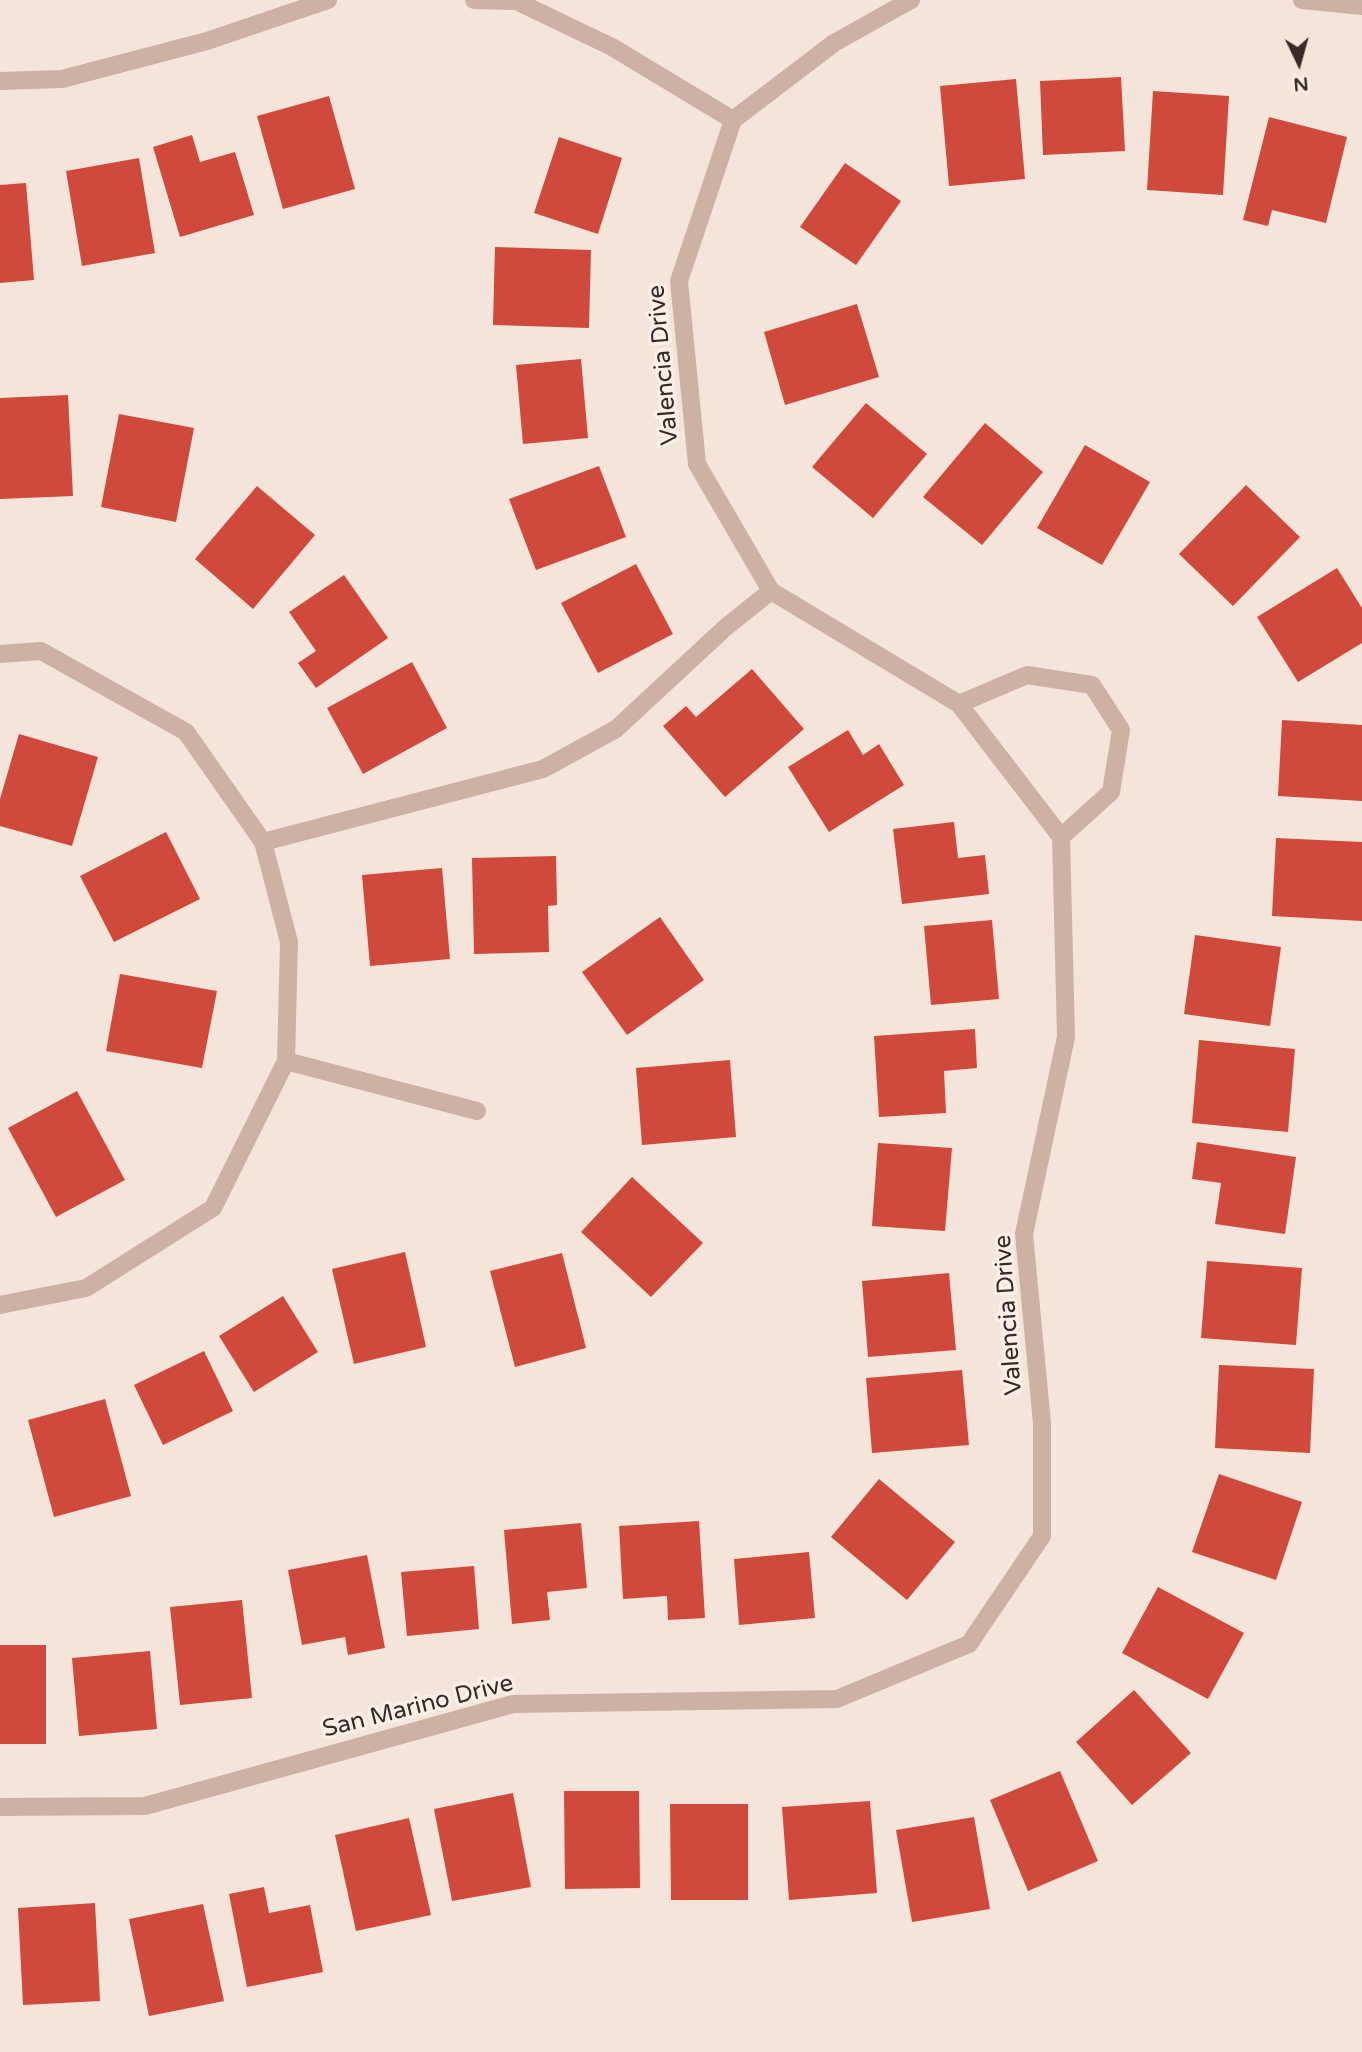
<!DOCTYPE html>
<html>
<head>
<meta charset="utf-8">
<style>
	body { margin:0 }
	#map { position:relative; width:1362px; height:2052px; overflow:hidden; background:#f4e4da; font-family:"Varela Round",sans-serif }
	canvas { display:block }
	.north { position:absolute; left:1264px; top:28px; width:70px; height:70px; -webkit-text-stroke:5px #fbefe7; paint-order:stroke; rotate:175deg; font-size:19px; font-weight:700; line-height:28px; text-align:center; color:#382a27 }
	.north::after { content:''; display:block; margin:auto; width:24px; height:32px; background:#382a27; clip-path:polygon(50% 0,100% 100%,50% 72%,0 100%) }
</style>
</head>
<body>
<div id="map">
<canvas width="1362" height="2052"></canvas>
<div class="north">N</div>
</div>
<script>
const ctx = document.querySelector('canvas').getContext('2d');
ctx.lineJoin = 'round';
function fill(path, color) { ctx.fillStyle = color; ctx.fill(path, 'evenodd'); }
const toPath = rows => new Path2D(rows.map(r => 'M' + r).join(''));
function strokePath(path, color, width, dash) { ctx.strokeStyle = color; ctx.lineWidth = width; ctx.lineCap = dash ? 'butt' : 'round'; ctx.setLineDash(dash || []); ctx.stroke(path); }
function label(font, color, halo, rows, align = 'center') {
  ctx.font = font + ' "Varela Round",sans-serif'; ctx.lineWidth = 7; ctx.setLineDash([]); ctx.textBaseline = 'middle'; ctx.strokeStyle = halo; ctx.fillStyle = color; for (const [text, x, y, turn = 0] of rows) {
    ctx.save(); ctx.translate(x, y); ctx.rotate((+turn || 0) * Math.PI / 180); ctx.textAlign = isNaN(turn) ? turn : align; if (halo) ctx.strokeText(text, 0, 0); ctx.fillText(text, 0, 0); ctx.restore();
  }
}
fill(toPath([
	[1121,77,1125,151,1043,155,1040,81],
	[1016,79,1025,179,949,186,940,86],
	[1153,91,1229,96,1223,195,1147,190],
	[329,96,355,189,283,209,257,116],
	[1269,117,1347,137,1326,223,1272,210,1268,226,1243,220],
	[192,135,200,162,235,152,254,215,180,237,153,147],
	[559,137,622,158,598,234,534,213],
	[139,158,155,253,82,266,66,171],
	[845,163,901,201,856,265,800,227],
	[26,183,34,280,0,283,0,185],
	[495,247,591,250,589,328,493,325],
	[857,304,879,377,785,405,764,332],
	[581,359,588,438,523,444,516,365],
	[68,395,73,496,0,499,0,398],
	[866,403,927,454,873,518,812,467],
	[119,414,194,428,176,522,101,507],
	[985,423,1043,472,982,545,923,497],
	[1085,445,1150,482,1102,565,1037,528],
	[599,466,626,537,536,570,509,499],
	[1246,485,1300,537,1233,606,1179,554],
	[257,486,315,535,253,609,195,559],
	[636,564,673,634,598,673,561,603],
	[1337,568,1362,608,1362,643,1298,682,1257,617],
	[344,575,388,638,316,688,298,663,316,651,289,612],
	[412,662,447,728,363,774,327,708],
	[752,669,804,729,725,797,663,726,686,706,696,717],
	[1282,720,1362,725,1362,801,1278,796],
	[848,730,863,755,879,744,904,785,829,832,788,767],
	[19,734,98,757,72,846,0,826,0,799],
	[954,822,958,858,985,855,989,894,902,904,893,829],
	[166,832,200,899,114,942,80,876],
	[1276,838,1362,842,1362,921,1272,916],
	[556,856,557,905,548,906,549,952,474,954,472,858],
	[442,868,450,959,370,966,362,875],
	[660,917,704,980,627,1035,582,972],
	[992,920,999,999,931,1005,924,926],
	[1195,935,1281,947,1270,1026,1184,1014],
	[120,974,217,991,202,1068,106,1051],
	[975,1029,977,1068,944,1071,946,1113,879,1117,874,1036],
	[1199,1040,1295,1049,1288,1132,1192,1123],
	[730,1060,736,1137,642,1145,636,1068],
	[77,1091,125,1180,56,1217,8,1128],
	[1197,1142,1296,1157,1285,1234,1215,1224,1221,1183,1192,1179],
	[878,1143,952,1148,945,1231,872,1226],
	[632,1177,703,1243,651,1297,581,1232],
	[405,1252,426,1347,354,1364,332,1269],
	[562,1253,586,1348,515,1367,490,1271],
	[1207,1261,1302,1268,1296,1345,1201,1338],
	[949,1273,956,1350,868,1357,862,1281],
	[283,1296,318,1352,254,1392,219,1336],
	[204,1351,233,1411,163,1445,134,1385],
	[1219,1365,1314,1369,1310,1453,1215,1448],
	[962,1370,969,1445,872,1453,866,1378],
	[105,1399,131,1496,54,1517,28,1420],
	[1219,1474,1302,1502,1276,1580,1192,1552],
	[879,1479,955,1542,907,1600,831,1537],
	[699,1521,705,1618,668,1620,667,1596,623,1599,619,1526],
	[581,1523,587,1588,547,1592,550,1620,512,1624,504,1530],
	[809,1552,815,1618,739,1625,734,1559],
	[367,1555,385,1648,348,1655,345,1637,302,1645,288,1570],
	[474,1566,479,1629,407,1636,401,1572],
	[1158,1587,1244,1633,1208,1699,1122,1653],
	[242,1600,252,1698,180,1705,170,1607],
	[0,1645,46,1645,46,1744,0,1744],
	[150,1651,157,1729,79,1736,72,1658],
	[1134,1690,1191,1753,1132,1805,1076,1742],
	[1060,1771,1098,1861,1028,1891,990,1800],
	[564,1791,639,1791,640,1888,565,1889],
	[513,1793,531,1887,452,1901,434,1809],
	[870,1801,877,1893,789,1900,782,1807],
	[670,1804,748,1804,748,1900,671,1900],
	[974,1817,990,1909,912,1922,896,1830],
	[409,1818,431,1915,356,1931,335,1835],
	[264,1887,269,1913,310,1905,323,1972,247,1987,229,1894],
	[95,1903,100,2001,23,2005,18,1908],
	[203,1904,224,2001,149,2016,129,1919]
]), '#cf493d');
strokePath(toPath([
	[474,0,516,1,612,47,733,120],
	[1302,0,1362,6],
	[0,81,62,79,207,41,328,0],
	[0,654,41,651,186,732,263,842,289,942,286,1061,213,1208,86,1288,0,1305],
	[959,704,1027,675,1092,685,1121,730,1111,792,1061,837],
	[263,842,543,769,616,729,726,627,771,591],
	[286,1061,477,1111],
	[0,1807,145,1806,513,1704,837,1699,969,1644,1042,1536,1042,1423,1024,1234,1066,1037,1061,837,959,704,771,591,697,464,679,281,733,120,834,43,911,0]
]), '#cdb1a5', 18);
label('24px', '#382a27', '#fbefe7', [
	["Valencia Drive",664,365,-95],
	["Valencia Drive",1009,1315,-94],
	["San Marino Drive",418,1707,-14]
]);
</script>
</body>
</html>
